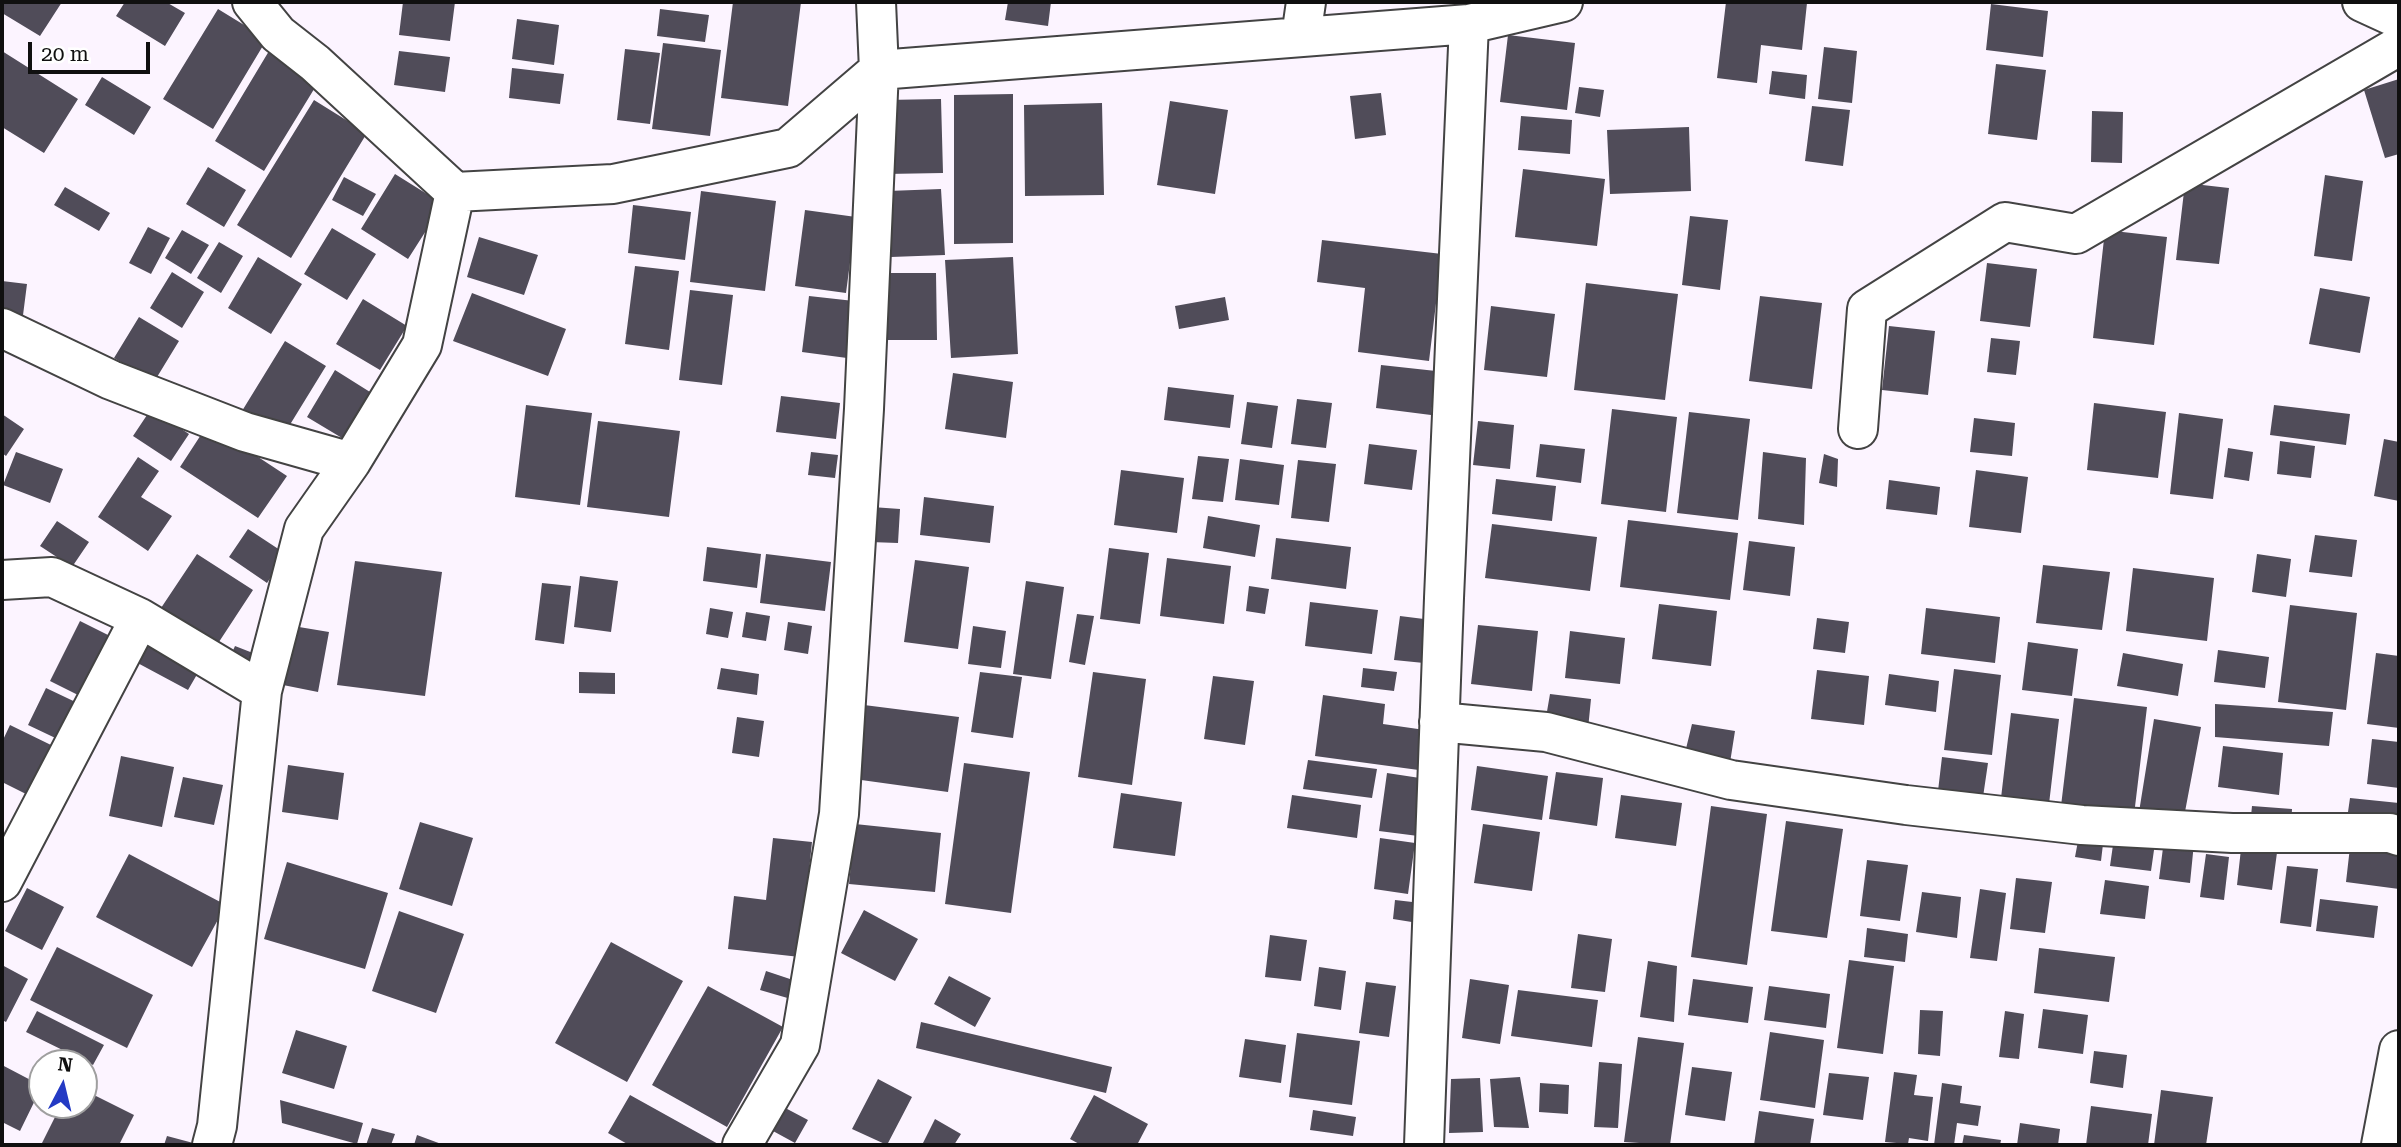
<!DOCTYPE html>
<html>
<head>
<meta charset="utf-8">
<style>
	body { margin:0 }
	#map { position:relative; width:2401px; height:1147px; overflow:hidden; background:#fcf4ff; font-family:"Roboto Serif",serif }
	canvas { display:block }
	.frame { position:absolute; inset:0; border:4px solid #101010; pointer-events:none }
	.north { position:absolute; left:28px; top:1049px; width:70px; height:70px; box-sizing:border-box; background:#fff; border:2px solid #9f9f9f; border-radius:50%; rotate:7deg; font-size:19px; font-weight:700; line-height:28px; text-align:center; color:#101010 }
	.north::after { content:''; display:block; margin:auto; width:24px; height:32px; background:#243ac4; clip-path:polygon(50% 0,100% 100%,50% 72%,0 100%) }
	.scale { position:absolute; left:28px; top:42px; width:122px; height:32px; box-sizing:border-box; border:4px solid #101010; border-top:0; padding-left:9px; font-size:21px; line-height:24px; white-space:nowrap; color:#101010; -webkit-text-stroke:5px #fff; paint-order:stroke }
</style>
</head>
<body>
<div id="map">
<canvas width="2401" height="1147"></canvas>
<div class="frame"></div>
<div class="north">N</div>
<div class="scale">20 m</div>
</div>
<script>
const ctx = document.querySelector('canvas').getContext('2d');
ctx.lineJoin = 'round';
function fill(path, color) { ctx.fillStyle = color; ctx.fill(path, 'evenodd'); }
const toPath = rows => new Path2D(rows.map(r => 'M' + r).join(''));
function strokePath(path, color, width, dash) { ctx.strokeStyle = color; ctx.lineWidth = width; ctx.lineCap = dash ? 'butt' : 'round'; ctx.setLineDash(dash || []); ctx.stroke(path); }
fill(toPath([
	[2,2,62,2,40,36,2,13],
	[125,2,166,2,185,13,165,46,116,16],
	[403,2,455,2,450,41,399,35],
	[733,2,801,2,788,106,721,98],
	[1008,2,1051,2,1048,26,1005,20],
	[1726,2,1807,3,1802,50,1761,45,1757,83,1717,78],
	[1991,4,2048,11,2043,57,1986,50],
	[218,9,267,39,213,129,163,99],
	[660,9,709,15,705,42,657,36],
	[517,19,559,25,554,65,512,59],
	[1508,35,1575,43,1567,110,1500,102],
	[663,43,721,50,710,136,652,129],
	[1824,47,1857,51,1852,103,1818,99],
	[625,49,660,53,650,124,617,120],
	[2,51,78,99,44,153,2,127],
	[269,51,319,81,264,171,215,141],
	[399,51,450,57,445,92,394,85],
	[1996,64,2046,70,2037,140,1988,134],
	[512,68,564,74,560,104,509,98],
	[1772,71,1807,75,1805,99,1769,94],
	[102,77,151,107,134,135,85,105],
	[2399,79,2399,154,2385,158,2364,90],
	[1579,87,1604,90,1600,117,1575,113],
	[1381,93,1386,135,1355,139,1350,96],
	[1013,94,1013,243,954,244,954,95],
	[941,99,943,173,886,174,885,100],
	[314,100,367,133,291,258,237,225],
	[1170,101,1228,110,1215,194,1157,185],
	[1102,103,1104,195,1025,196,1024,105],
	[1812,106,1850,110,1843,166,1805,161],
	[2092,111,2123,112,2122,163,2091,162],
	[1521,116,1572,120,1570,154,1518,150],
	[1689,127,1691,191,1610,194,1607,130],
	[208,167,246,190,224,227,186,204],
	[1523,169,1605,179,1597,246,1515,237],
	[395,174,443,204,408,259,361,229],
	[2325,175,2363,181,2352,261,2314,256],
	[344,177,376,194,363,216,332,200],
	[2185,183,2229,188,2219,264,2176,260],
	[65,187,110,213,99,231,54,205],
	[941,189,945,255,891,257,888,191],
	[701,191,776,201,765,291,690,282],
	[633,205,691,212,685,260,628,253],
	[805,210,856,217,846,293,795,286],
	[1690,216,1728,220,1720,290,1682,285],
	[148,227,170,238,151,274,129,263],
	[332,228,376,254,347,300,304,274],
	[182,230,209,245,191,274,165,258],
	[2105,230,2167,237,2154,345,2093,338],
	[479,237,538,255,524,295,467,277],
	[1322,240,1442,254,1429,361,1358,352,1365,288,1317,282],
	[219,242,243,256,221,293,197,278],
	[258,257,302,284,271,334,228,308],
	[1013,257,1018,354,951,358,945,260],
	[1987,263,2037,269,2030,327,1980,321],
	[635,266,679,271,669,350,625,344],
	[172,272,204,292,182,328,150,308],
	[883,273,936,273,937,340,884,340],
	[2,281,27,284,22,323,2,320],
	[1586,283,1678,294,1665,400,1574,390],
	[2320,288,2370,297,2360,353,2309,344],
	[690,290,733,295,722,385,679,380],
	[472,293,566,329,548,376,453,341],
	[809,296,854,301,847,358,802,352],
	[1760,296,1822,303,1812,389,1749,381],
	[1225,297,1229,320,1179,329,1175,306],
	[363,299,407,326,380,370,336,344],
	[1491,306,1555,314,1547,377,1484,370],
	[139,317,179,341,154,382,114,358],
	[1889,326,1935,331,1928,395,1882,390],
	[1991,338,2020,341,2016,375,1987,372],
	[285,341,326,366,283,436,242,411],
	[1381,365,1436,371,1431,415,1376,408],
	[335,370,370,392,342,438,307,417],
	[953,373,1013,382,1006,438,945,429],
	[1168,387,1234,395,1230,428,1164,420],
	[781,396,840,403,836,439,776,432],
	[1297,399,1332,403,1326,448,1291,444],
	[1247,402,1278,406,1272,448,1241,444],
	[2094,403,2166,412,2158,478,2087,470],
	[526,405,592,413,580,505,515,497],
	[2274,405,2350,414,2346,445,2270,435],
	[151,409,189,434,171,461,133,436],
	[1612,409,1677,417,1666,512,1601,504],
	[1689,412,1750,419,1738,520,1677,513],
	[2179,413,2223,419,2213,499,2170,494],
	[2,414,24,429,6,456,2,453],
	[1974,418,2015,423,2012,456,1970,452],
	[598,421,680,431,669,517,587,507],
	[1478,421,1514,425,1510,469,1473,465],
	[208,424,287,476,258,518,180,467],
	[2384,439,2399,442,2399,501,2374,496],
	[2280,441,2315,446,2311,478,2277,474],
	[1369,444,1417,450,1412,490,1364,484],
	[1540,444,1585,449,1581,483,1536,477],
	[2228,448,2253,452,2249,481,2224,477],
	[16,452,63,469,50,503,3,485],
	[811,452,838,455,835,478,808,475],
	[1763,452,1806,458,1804,525,1758,519],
	[1824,454,1838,459,1837,487,1819,483],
	[1198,456,1229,459,1223,502,1192,499],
	[138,457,159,471,141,497,172,516,148,551,98,517],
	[1240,459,1284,465,1279,505,1235,500],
	[1298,460,1336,464,1329,522,1291,518],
	[1121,470,1184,478,1177,533,1114,525],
	[1976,470,2028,477,2021,533,1969,527],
	[1496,479,1556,486,1552,521,1492,514],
	[1889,480,1940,487,1937,515,1886,509],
	[924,497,994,506,990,543,920,535],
	[872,507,900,509,898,543,870,542],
	[1208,516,1260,525,1255,557,1203,548],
	[1628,520,1738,533,1730,600,1620,587],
	[57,521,89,542,72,567,40,546],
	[1492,524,1597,537,1590,591,1485,578],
	[248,529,286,554,267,583,229,557],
	[2315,535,2357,540,2352,577,2309,572],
	[1276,538,1351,547,1346,589,1271,579],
	[1749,541,1795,547,1790,596,1743,590],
	[707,547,761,554,757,588,703,581],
	[1109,548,1149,553,1140,624,1100,619],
	[197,554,253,590,215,648,159,611],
	[766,554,831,562,825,611,760,603],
	[2257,554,2291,559,2286,597,2252,592],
	[1167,558,1231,566,1224,624,1160,616],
	[915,560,969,567,958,649,904,642],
	[355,561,442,572,425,696,337,685],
	[2043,565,2110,572,2102,630,2036,623],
	[2133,568,2214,578,2207,641,2126,631],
	[580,576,618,581,611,632,574,627],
	[1026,581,1064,587,1051,679,1013,674],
	[542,583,571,586,564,644,535,640],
	[1249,586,1269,589,1265,614,1246,611],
	[1310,602,1378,610,1372,654,1305,646],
	[1659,604,1717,611,1711,666,1652,659],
	[2290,605,2357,613,2346,710,2278,702],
	[710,608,733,612,728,638,706,634],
	[1926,608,2000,617,1995,663,1921,654],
	[746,612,770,616,766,641,742,637],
	[1077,614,1094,616,1085,665,1069,662],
	[1400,616,1440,621,1434,664,1394,660],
	[1817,618,1849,622,1845,653,1813,649],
	[80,621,124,643,94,703,50,681],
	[788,622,812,626,808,654,784,650],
	[1478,625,1538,631,1532,691,1471,684],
	[293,626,329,632,318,692,283,685],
	[973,626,1006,631,1001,668,968,664],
	[1570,631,1625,638,1620,684,1565,678],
	[146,633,203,664,188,690,132,660],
	[2028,642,2078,649,2072,696,2022,690],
	[235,646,258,655,249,676,226,666],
	[2218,650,2269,657,2265,688,2214,682],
	[2123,653,2183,664,2178,696,2117,686],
	[2376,653,2399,656,2399,728,2367,724],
	[721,668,759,674,757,695,717,689],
	[1363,668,1397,672,1394,691,1361,687],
	[1954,669,2001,675,1992,755,1944,750],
	[1817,670,1869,676,1864,725,1811,719],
	[579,672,615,673,615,694,579,693],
	[980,672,1022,677,1013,738,971,732],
	[1093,672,1146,679,1132,785,1078,777],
	[1889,674,1939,681,1936,712,1885,705],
	[1213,676,1254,681,1245,745,1204,739],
	[46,688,86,707,68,744,28,725],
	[1550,694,1591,699,1588,729,1545,723],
	[1323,695,1385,704,1383,724,1432,731,1426,771,1315,756],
	[2074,698,2147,707,2134,815,2061,806],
	[2215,704,2333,712,2329,746,2215,737],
	[864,705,959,717,948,792,854,779],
	[2011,713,2059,719,2049,804,2001,798],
	[737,717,764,721,759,757,732,753],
	[2154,719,2201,727,2184,817,2139,812],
	[1692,724,1735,731,1729,769,1683,761],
	[10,725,51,745,26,794,2,782,2,742],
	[2372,739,2399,742,2399,788,2367,784],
	[2223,746,2283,753,2279,795,2218,787],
	[121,756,174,767,162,827,109,816],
	[1942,757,1988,763,1983,797,1938,791],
	[1308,760,1377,769,1372,798,1303,789],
	[964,763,1030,772,1011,913,945,904],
	[288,765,344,773,338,820,282,812],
	[1477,766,1548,776,1542,820,1471,810],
	[1556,772,1603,778,1597,826,1549,819],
	[1387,773,1433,780,1426,837,1379,831],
	[183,777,223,785,214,825,174,817],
	[1121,793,1182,802,1175,856,1113,848],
	[1292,795,1361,805,1357,838,1287,828],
	[1621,795,1682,803,1676,846,1615,838],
	[2350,798,2399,803,2399,825,2347,819],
	[1711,806,1767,814,1747,965,1691,957],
	[2252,806,2292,809,2291,828,2250,826],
	[1786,821,1843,829,1827,938,1771,931],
	[420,822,473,838,452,906,399,889],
	[855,824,941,833,935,892,849,884],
	[1483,824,1540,832,1532,891,1474,883],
	[773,838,812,842,800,957,728,949,734,896,766,900],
	[1380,838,1415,843,1408,894,1374,889],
	[2114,838,2155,843,2151,871,2110,866],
	[2164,840,2194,843,2190,883,2159,879],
	[2242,840,2278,845,2272,890,2237,885],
	[2078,841,2103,844,2101,861,2075,857],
	[2350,847,2399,854,2399,889,2346,882],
	[129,854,226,905,192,967,96,917],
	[2206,854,2229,857,2224,900,2200,897],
	[1867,860,1908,865,1900,921,1860,916],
	[287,862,388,893,365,969,264,939],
	[2287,866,2318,869,2311,927,2280,923],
	[2016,878,2052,882,2045,933,2010,929],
	[2105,880,2149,886,2145,919,2100,914],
	[27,888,64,907,42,950,5,931],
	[1980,889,2006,893,1997,961,1970,958],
	[1922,892,1961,897,1957,938,1916,932],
	[2320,899,2378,906,2374,938,2316,931],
	[1395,900,1421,903,1418,923,1393,919],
	[864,910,918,939,895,981,841,953],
	[399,911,464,934,436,1013,372,991],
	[1867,928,1908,934,1905,962,1864,957],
	[1578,934,1612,939,1605,992,1571,988],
	[1270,935,1307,940,1301,981,1265,977],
	[611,942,683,981,627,1082,555,1043],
	[57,947,153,995,127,1048,30,1000],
	[2039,948,2115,957,2109,1002,2034,993],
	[1849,960,1894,966,1883,1054,1837,1048],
	[1648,961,1677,966,1674,1022,1640,1017],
	[2,965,28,979,6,1022,2,1020],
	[1319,967,1346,971,1341,1010,1314,1006],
	[766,971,796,981,791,999,760,990],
	[949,976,991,998,975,1027,934,1004],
	[1470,979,1509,985,1500,1044,1462,1038],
	[1693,979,1753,987,1748,1023,1688,1015],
	[1366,982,1396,986,1389,1037,1359,1033],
	[708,986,783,1027,727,1127,652,1085],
	[1769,986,1830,994,1826,1028,1764,1020],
	[1518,990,1598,1000,1592,1047,1511,1036],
	[2043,1009,2088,1015,2083,1054,2038,1048],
	[1920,1010,1943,1011,1940,1056,1918,1054],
	[37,1011,104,1045,93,1065,26,1032],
	[2005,1011,2024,1014,2019,1059,1999,1057],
	[921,1022,1112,1067,1106,1093,916,1048],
	[296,1030,347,1046,334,1089,282,1073],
	[1770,1032,1824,1040,1815,1108,1760,1100],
	[1297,1033,1360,1041,1352,1105,1289,1097],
	[1638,1037,1684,1043,1670,1145,1624,1142],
	[1245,1039,1286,1045,1281,1083,1239,1077],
	[2094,1051,2127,1055,2123,1088,2090,1083],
	[1599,1062,1622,1064,1618,1128,1594,1127],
	[2,1065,42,1086,20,1131,2,1122],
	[1692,1067,1732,1072,1725,1121,1685,1115],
	[1894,1072,1917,1075,1914,1095,1933,1097,1928,1141,1909,1138,1908,1144,1885,1142],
	[1829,1073,1869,1077,1863,1120,1823,1115],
	[1520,1077,1529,1128,1494,1127,1490,1079],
	[1480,1078,1483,1132,1449,1133,1451,1079],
	[878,1079,912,1097,887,1145,852,1129],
	[1540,1083,1569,1085,1568,1114,1539,1112],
	[1942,1083,1962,1086,1960,1103,1981,1106,1978,1126,1957,1123,1954,1145,1934,1145],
	[84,1090,134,1115,119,1145,41,1145,61,1105,84,1105],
	[2161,1090,2213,1097,2206,1145,2154,1145],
	[630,1095,720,1145,629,1145,608,1133],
	[1094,1095,1148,1124,1137,1145,1081,1145,1070,1139],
	[280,1100,363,1123,357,1144,282,1123],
	[774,1102,808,1120,795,1143,762,1125],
	[2091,1106,2152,1114,2148,1145,2086,1145],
	[1313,1110,1356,1117,1353,1136,1310,1130],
	[1759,1111,1814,1119,1810,1145,1754,1145],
	[935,1119,961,1134,954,1145,922,1145],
	[2020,1123,2060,1129,2058,1145,2017,1145],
	[372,1128,395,1134,391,1145,366,1145],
	[417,1135,444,1145,414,1145],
	[1964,1135,2001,1140,2000,1145,1962,1145],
	[167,1136,197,1144,197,1145,164,1145]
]), '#504c59');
const street = toPath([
	[252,2,278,34,315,63,455,192],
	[2362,2,2399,19],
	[1301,37,1306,2],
	[2,328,111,380,245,432,351,462],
	[1858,429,1867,309,2005,222,2076,234,2399,46],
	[2,580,52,577,140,618],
	[1439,722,1546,732,1731,780,1906,805,2082,825,2232,833,2390,833,2399,836],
	[2,882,140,618,262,691],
	[212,1145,217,1126,262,691,304,529,351,462,422,345,455,192,613,184,788,148,879,70,1469,24,1563,2],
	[742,1145,800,1045,839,814,864,409,879,70,876,2],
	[1424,1145,1444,598,1469,24],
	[2381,1145,2399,1050]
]);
strokePath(street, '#434343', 42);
strokePath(street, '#fff', 38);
</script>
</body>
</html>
